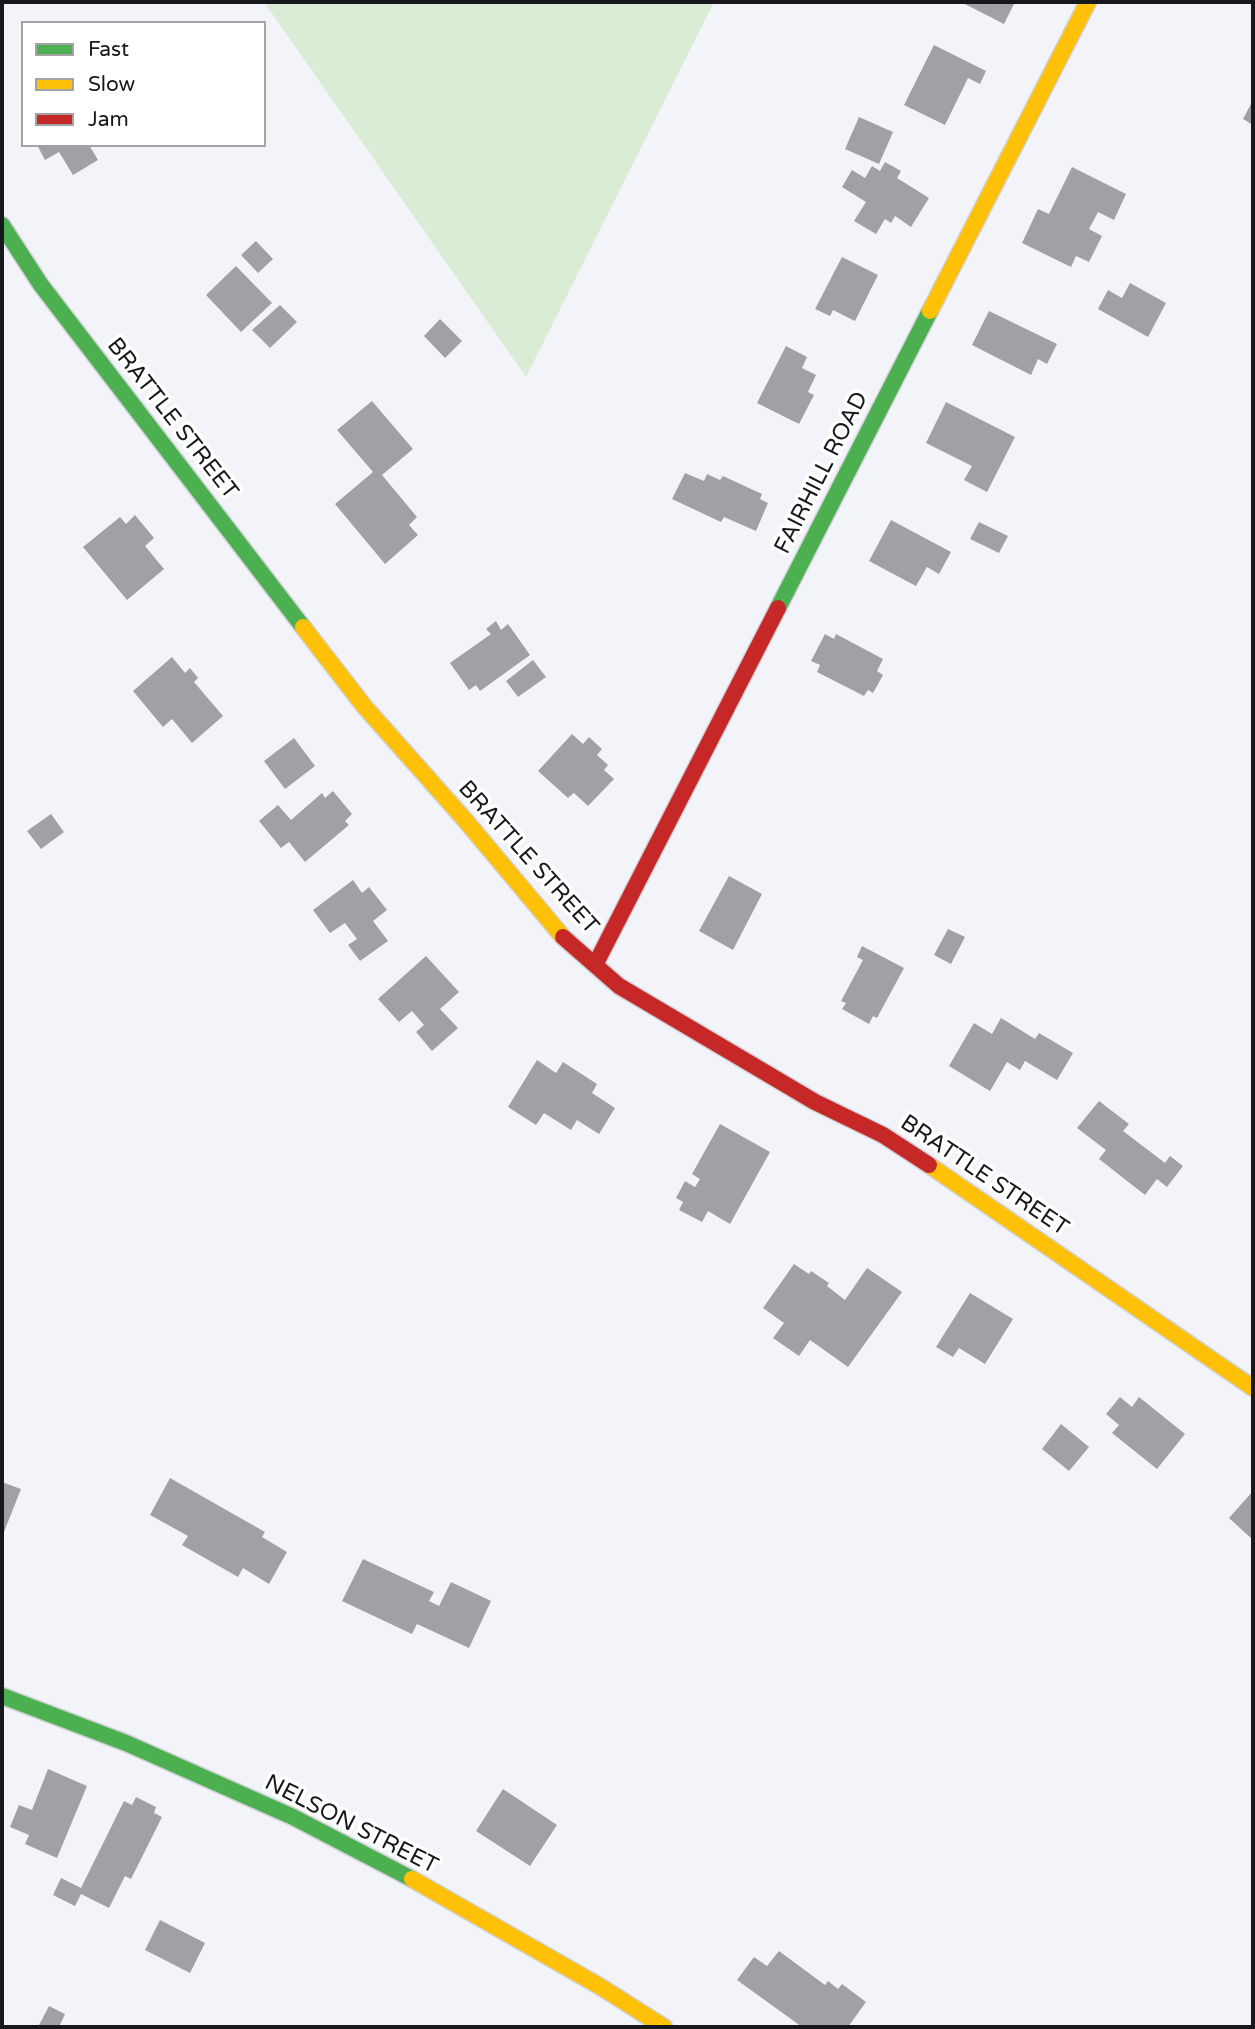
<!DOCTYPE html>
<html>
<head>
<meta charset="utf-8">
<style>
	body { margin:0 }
	#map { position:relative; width:1255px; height:2029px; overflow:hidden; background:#f3f4fa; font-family:"Varela Round",sans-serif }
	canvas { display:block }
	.frame { position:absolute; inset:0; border:4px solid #17181b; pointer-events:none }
	.legend { position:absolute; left:21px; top:21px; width:245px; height:126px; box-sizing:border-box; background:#fff; border:2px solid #a2a3a4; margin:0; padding:9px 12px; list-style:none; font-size:21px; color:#17181b }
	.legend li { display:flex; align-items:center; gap:14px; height:35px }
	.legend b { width:35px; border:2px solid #a2a3a4 }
</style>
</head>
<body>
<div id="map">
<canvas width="1255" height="2029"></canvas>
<div class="frame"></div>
<ul class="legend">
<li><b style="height:9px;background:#4caf50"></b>Fast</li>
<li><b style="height:9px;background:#ffc107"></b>Slow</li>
<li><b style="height:9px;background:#c62828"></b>Jam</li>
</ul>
</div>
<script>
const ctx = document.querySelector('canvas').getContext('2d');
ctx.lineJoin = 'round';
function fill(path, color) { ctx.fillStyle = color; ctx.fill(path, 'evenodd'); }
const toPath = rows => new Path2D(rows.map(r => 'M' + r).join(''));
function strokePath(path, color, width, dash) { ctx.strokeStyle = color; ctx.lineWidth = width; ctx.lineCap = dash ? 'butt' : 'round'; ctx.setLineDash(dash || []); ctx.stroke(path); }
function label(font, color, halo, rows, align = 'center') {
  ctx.font = font + ' "Varela Round",sans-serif'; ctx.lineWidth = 7; ctx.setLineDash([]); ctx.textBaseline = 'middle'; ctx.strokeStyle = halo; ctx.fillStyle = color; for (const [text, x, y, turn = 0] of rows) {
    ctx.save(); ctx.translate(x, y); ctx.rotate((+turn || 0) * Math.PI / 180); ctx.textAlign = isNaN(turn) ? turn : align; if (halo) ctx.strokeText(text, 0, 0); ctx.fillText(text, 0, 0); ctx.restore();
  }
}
fill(toPath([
	[264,2,714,2,526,377]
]), '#daecd5');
fill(toPath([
	[961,2,1015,2,1004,24],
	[934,45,986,71,980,84,968,78,945,125,904,105],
	[1253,100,1253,125,1243,119],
	[859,117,893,132,879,164,845,149],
	[37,145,72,147,89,145,98,160,73,175,59,152,45,160],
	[885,162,901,171,897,178,929,198,911,227,895,216,891,223,885,219,876,234,854,221,866,202,842,187,852,170,865,178,872,166,880,171],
	[1072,167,1126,194,1114,220,1098,212,1089,229,1102,236,1089,262,1076,256,1071,267,1022,243,1038,209,1049,214],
	[256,241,273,259,258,273,241,255],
	[842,257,878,275,855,321,833,310,830,316,815,309],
	[236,266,272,303,241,332,206,295],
	[1130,283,1166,303,1148,337,1098,309,1108,290,1122,298],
	[280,305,297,322,270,348,252,330],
	[989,311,1057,344,1047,364,1038,359,1031,375,972,345],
	[440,319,462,341,445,358,424,336],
	[786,346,807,357,802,368,816,375,808,392,814,395,799,424,757,403],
	[372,401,413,449,382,475,417,517,409,525,418,535,385,564,335,504,373,472,337,430],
	[946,402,1015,437,987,492,964,480,972,466,926,443],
	[685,473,704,481,707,474,720,480,723,476,762,494,760,499,768,503,756,531,724,517,721,522,672,499],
	[135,515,154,538,145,546,164,569,127,600,83,547,120,517,126,524],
	[891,520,951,552,939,574,927,567,916,586,869,561],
	[979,522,1008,536,999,553,970,539],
	[496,621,501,630,508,624,530,655,480,691,476,685,469,690,450,663,491,634,486,629],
	[825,634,834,639,836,634,883,659,877,671,883,675,873,693,868,690,864,696,817,672,820,665,811,661],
	[172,657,185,673,190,668,198,678,194,682,223,716,192,743,172,719,163,727,133,691],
	[533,660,546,677,518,697,506,681],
	[572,734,583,744,589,737,602,749,597,755,608,765,604,770,614,779,588,806,574,793,568,798,538,771],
	[294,738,315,766,285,789,264,761],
	[333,791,352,814,345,821,349,825,305,862,289,842,281,848,259,821,278,805,291,820,322,793,325,798],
	[51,814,64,832,41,849,27,831],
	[729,876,762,894,733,950,699,931],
	[353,880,362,893,369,887,387,910,373,921,388,941,360,961,348,945,357,939,345,923,330,933,313,910],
	[948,929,965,937,951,964,934,955],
	[862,946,904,968,877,1018,873,1016,869,1024,842,1009,846,1003,841,1001,863,960,857,957],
	[426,956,459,992,440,1009,458,1028,432,1051,416,1032,424,1025,412,1011,399,1022,378,999],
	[1001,1018,1035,1039,1039,1033,1073,1053,1057,1080,1025,1061,1020,1070,1007,1062,990,1091,949,1066,974,1023,992,1034],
	[537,1060,556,1073,563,1062,597,1084,592,1093,615,1108,599,1134,577,1120,571,1130,544,1113,536,1125,508,1107],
	[1099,1101,1129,1124,1123,1131,1165,1163,1170,1156,1183,1166,1167,1187,1157,1179,1145,1195,1099,1159,1106,1150,1077,1128],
	[720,1124,770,1152,730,1224,708,1211,702,1222,679,1210,683,1202,676,1198,685,1181,695,1187,700,1179,692,1174],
	[794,1264,809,1274,811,1271,829,1283,827,1286,845,1300,867,1268,902,1292,848,1367,810,1340,799,1356,773,1338,784,1323,763,1308],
	[970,1293,1013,1319,985,1364,959,1348,953,1357,936,1347],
	[1120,1397,1132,1407,1139,1397,1185,1434,1157,1469,1112,1433,1119,1425,1106,1414],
	[1061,1424,1089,1447,1069,1471,1042,1449],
	[170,1478,265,1532,262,1537,287,1552,269,1584,243,1568,238,1577,182,1545,188,1536,150,1515],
	[2,1482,21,1489,2,1537],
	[1253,1491,1253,1540,1229,1518],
	[363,1559,434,1592,429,1601,439,1606,451,1582,491,1601,469,1648,417,1624,412,1634,342,1601],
	[48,1769,87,1786,57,1858,25,1844,29,1835,10,1827,19,1805,32,1810],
	[503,1789,557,1825,530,1866,476,1831],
	[136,1797,156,1807,154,1813,162,1817,131,1879,125,1876,109,1908,81,1894,75,1906,53,1895,61,1878,81,1888,124,1801,132,1805],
	[160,1920,205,1943,190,1973,145,1950],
	[779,1951,825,1985,828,1981,838,1989,842,1984,866,2002,848,2027,802,2027,737,1980,754,1957,767,1966],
	[49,2006,65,2014,59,2027,38,2027]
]), '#a0a1a5');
const fast = toPath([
	[2,225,41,285,303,627],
	[778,608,930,311],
	[2,1696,126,1743,293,1817,412,1879]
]);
const slow = toPath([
	[930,311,1088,2],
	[303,627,364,706,465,820,563,937],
	[929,1165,1253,1388],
	[412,1879,601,1987,664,2027]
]);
const jam = toPath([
	[563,937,619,986,815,1102,883,1135,929,1165],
	[595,965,778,608]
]);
strokePath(fast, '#d1d2d7', 19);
strokePath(slow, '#d1d2d7', 19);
strokePath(jam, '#d1d2d7', 19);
strokePath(fast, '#4caf50', 16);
strokePath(slow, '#ffc107', 16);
strokePath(jam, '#c62828', 16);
label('23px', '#17181b', '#fff', [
	["BRATTLE STREET",172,419,52],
	["FAIRHILL ROAD",822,473,-63],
	["BRATTLE STREET",528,858,48],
	["BRATTLE STREET",984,1176,34],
	["NELSON STREET",351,1825,27]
]);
</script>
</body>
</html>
